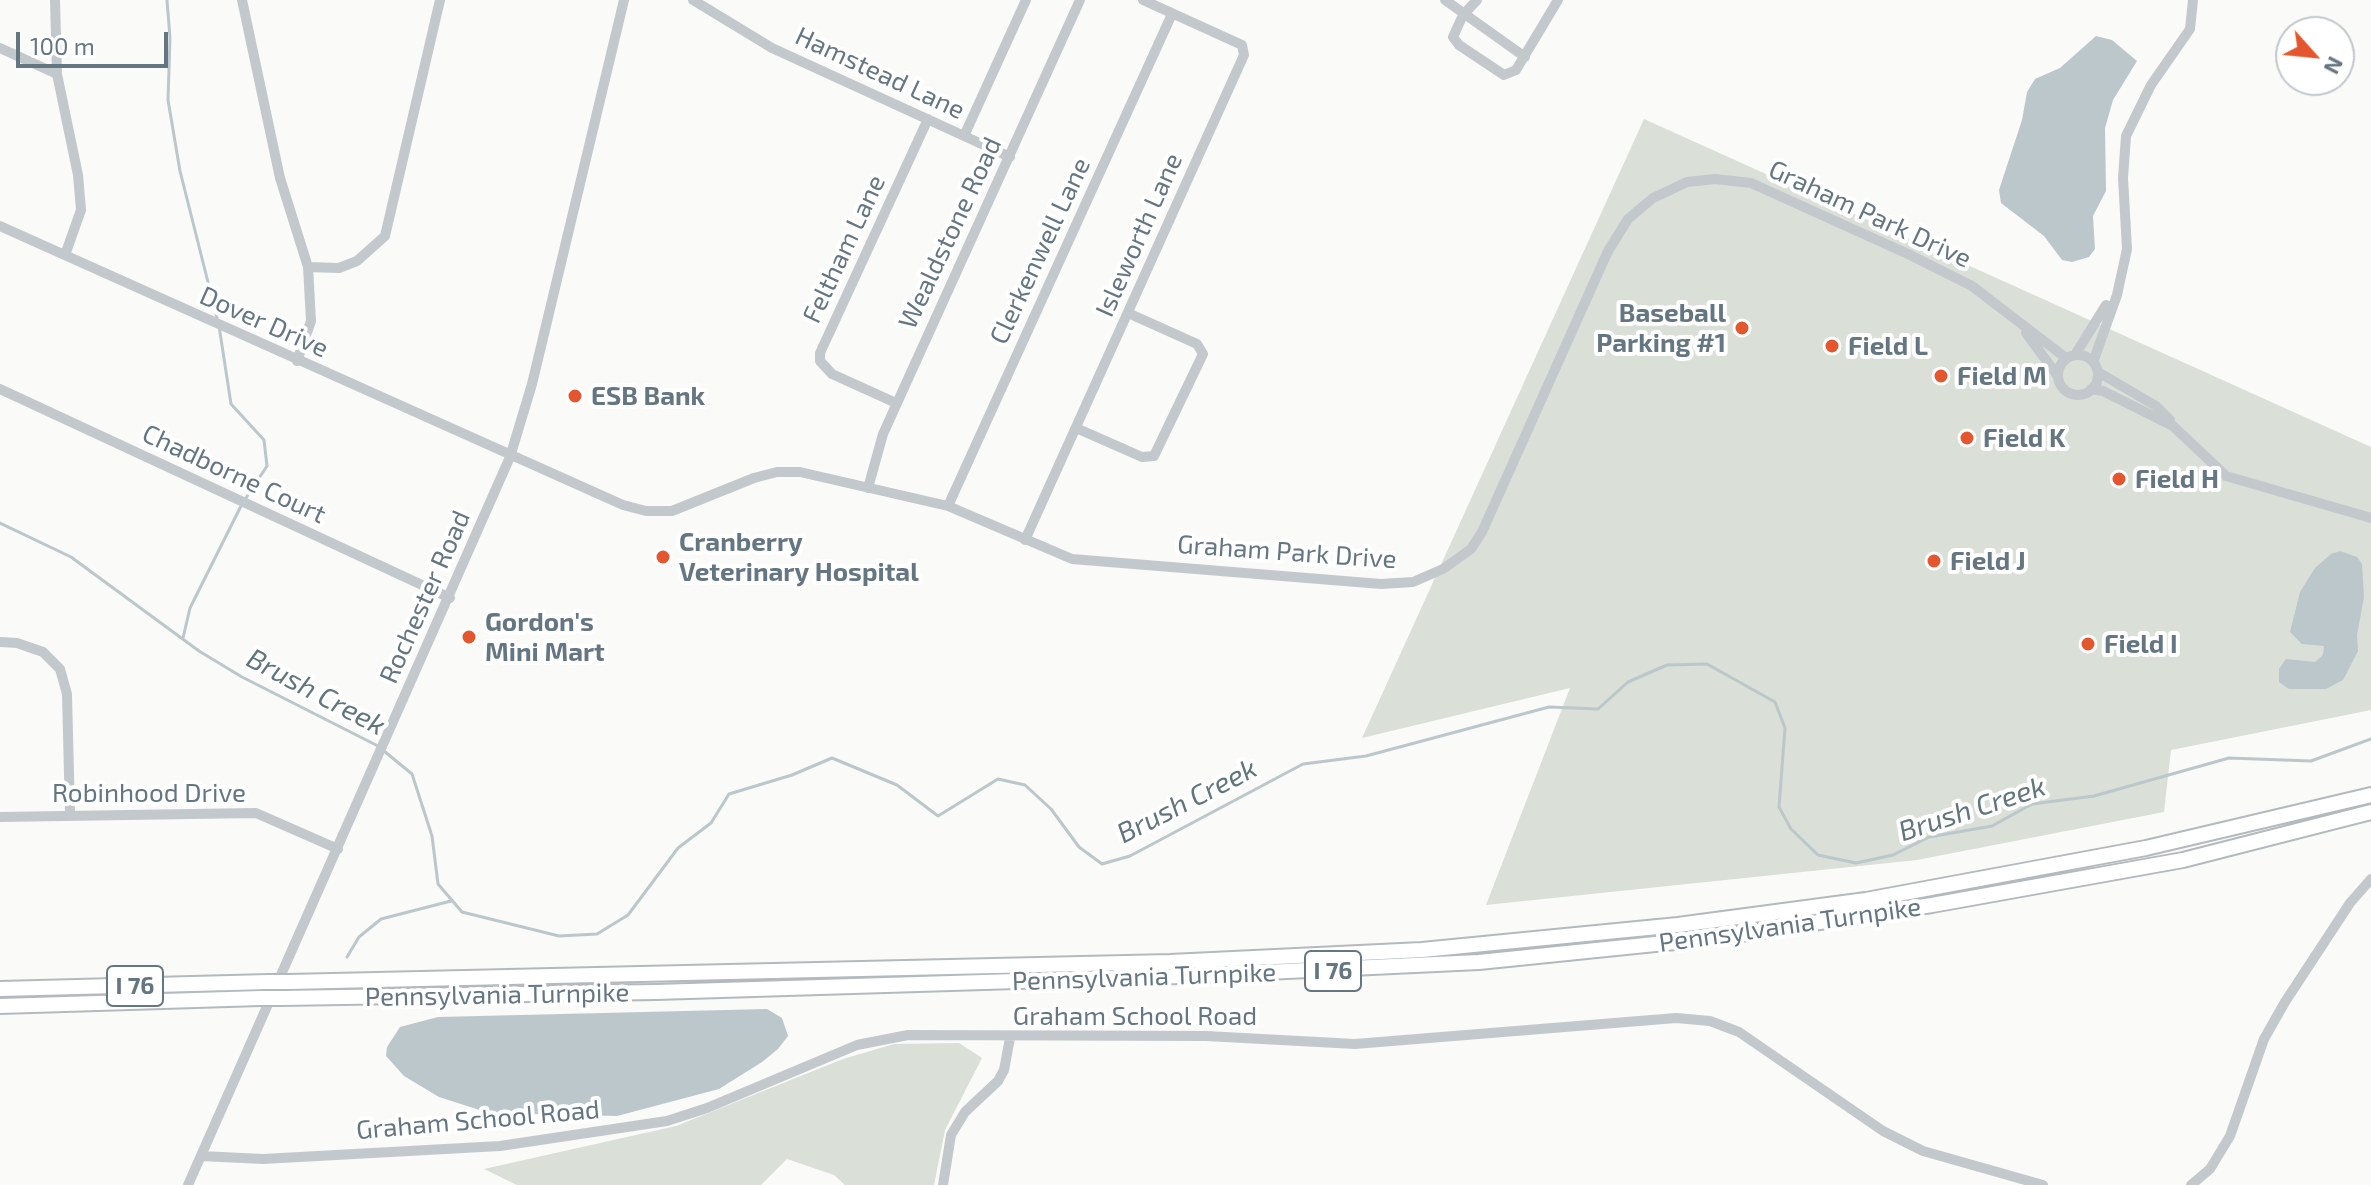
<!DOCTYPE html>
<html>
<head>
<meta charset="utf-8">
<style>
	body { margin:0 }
	#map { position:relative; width:2371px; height:1185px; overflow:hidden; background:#fafaf8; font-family:"Exo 2",sans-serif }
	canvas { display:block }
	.north { position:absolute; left:2275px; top:16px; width:80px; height:80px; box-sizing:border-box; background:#fff; border:2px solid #c1c8cd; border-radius:50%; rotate:117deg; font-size:22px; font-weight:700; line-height:32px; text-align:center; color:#657683 }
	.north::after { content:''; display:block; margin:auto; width:28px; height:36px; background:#e4572e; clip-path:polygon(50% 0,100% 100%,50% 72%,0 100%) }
	.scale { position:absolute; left:16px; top:32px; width:152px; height:36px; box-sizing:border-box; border:4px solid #657683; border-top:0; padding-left:10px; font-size:24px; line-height:28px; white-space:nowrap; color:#657683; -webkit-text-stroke:6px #fff; paint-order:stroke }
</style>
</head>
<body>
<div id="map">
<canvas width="2371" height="1185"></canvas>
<div class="north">N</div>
<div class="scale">100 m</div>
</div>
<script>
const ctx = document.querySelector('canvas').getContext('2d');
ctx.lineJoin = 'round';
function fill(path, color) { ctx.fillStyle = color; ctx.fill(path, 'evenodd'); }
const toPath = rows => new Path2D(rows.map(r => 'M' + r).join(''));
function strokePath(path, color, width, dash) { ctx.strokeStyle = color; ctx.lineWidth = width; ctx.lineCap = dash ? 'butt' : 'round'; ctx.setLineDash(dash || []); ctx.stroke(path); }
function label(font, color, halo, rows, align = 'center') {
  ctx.font = font + ' "Exo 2",sans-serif'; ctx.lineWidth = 8; ctx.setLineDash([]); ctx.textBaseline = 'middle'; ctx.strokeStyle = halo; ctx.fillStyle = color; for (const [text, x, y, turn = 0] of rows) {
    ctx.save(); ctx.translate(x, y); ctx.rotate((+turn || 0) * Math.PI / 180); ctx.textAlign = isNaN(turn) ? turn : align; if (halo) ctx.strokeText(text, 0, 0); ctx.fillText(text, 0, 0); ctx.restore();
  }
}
fill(toPath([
	[1644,119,2371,447,2371,710,2171,750,2164,812,1917,860,1486,905,1570,688,1362,738],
	[959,1043,982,1058,945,1130,934,1185,845,1185,834,1175,787,1159,761,1185,517,1185,484,1169,676,1126,843,1059,894,1044]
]), '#dadfd7');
fill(toPath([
	[2096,36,2112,40,2137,61,2113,100,2105,128,2106,191,2093,216,2095,249,2089,257,2072,262,2062,260,2044,236,2001,203,1999,190,2022,120,2027,92,2035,79,2060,68],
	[2340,551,2357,557,2362,564,2364,597,2357,635,2358,651,2343,680,2326,689,2289,689,2279,682,2279,669,2286,659,2315,662,2323,655,2324,646,2302,644,2290,632,2300,592,2315,568,2331,554],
	[767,1009,782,1018,788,1036,778,1049,762,1062,719,1089,617,1116,489,1113,439,1097,404,1076,386,1056,387,1047,400,1027,438,1017]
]), '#bbc7cb');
strokePath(toPath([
	[167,0,170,38,168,100,180,171,217,318],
	[219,326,231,404,264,440,267,466,246,498],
	[0,523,71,557,199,651,242,677,378,746],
	[183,638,190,608,242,504],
	[384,751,412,774,432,836,438,884,462,912,559,936,597,934,628,915,678,848,711,823,729,794,792,775,832,758,897,785,938,816,998,779,1025,785,1051,809,1079,847,1102,864,1130,856,1303,764,1366,756,1549,707,1598,709,1628,682,1667,665,1707,664,1775,702,1785,728,1779,807,1791,829,1818,855,1856,863,1893,855,1929,837,1992,826,2032,804,2094,796,2229,758,2311,761,2371,739],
	[347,957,359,937,381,919,451,901]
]), '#bbc7cb', 3);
const highway = toPath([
	[288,982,1170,962,1422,950,1678,925,1866,900,2146,848,2371,795],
	[0,989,269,982],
	[281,998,656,992,1181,976,1479,962,1714,938,1932,905,2183,860,2371,812],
	[0,1006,261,998]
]);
strokePath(highway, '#b4b9bd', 18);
strokePath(toPath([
	[55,0,57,74,78,175,81,210,65,255],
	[242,0,280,178,308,267,311,321,297,361],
	[693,0,772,48,1010,157],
	[1445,0,1525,57],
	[1477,0,1463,15,1453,37,1459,45,1504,75,1516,70,1558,0],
	[0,48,57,74],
	[964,136,1026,0],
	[0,226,623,505,646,511,672,511,754,478,777,472,800,472,948,506,1072,559,1381,584,1413,582,1443,569,1471,549,1482,532,1608,251,1628,219,1653,198,1687,182,1715,179,1751,183,1908,254,1972,286,2066,358],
	[308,267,339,268,357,261,385,236,440,0],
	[2026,333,2057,375],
	'2058 375a20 20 0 1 1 40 0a20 20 0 1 1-40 0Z',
	[2075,355,2106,305],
	[2093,362,2117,295,2127,249,2123,178,2126,136,2151,85,2190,29,2193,0],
	[2098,372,2156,406,2170,420],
	[0,389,450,598],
	[2091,389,2103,391,2173,426,2226,476,2371,518],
	[896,403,832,374,820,361,820,353,928,119],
	[1076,428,1142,457,1154,456,1203,354,1197,344,1128,313],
	[868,488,883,434,1080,0],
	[948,506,1172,14],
	[1025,540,1244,55,1242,45,1143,0],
	[0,642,17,643,43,652,60,669,67,694,70,814],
	[0,817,256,813,338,849],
	[201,1156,263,1159,500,1146,667,1121,707,1108,857,1045,908,1035,1206,1036,1355,1044,1676,1018,1710,1021,1739,1032,1883,1131,1923,1151,2043,1185],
	[188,1185,510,457,532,384,624,0],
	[943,1185,951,1135,965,1112,998,1081,1004,1070,1010,1038],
	[2191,1185,2210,1169,2230,1136,2264,1039,2285,1002,2350,903,2371,879]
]), '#c3c8cc', 10);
strokePath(highway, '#fff', 14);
const highwayBridge = toPath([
	[269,982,288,982],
	[261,998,281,998]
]);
strokePath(highwayBridge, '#b4b9bd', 18, []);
strokePath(highwayBridge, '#fff', 14);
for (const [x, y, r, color] of [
	[1742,328,8,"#e4572e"],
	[1832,346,8,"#e4572e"],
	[1941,376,8,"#e4572e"],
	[575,396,8,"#e4572e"],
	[1967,438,8,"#e4572e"],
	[2119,479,8,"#e4572e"],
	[663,557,8,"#e4572e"],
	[1934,561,8,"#e4572e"],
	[469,637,8,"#e4572e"],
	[2088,644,8,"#e4572e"]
]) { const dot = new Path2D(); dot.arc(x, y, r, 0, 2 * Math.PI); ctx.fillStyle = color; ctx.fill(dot); strokePath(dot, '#fff', 3); }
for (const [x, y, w] of [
	[1333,971,56],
	[135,986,56]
]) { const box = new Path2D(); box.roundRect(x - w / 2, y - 20, w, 40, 6); ctx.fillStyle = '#fff'; ctx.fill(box); strokePath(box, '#657683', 2); }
label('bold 24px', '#657683', null, [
	["I 76",1333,971],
	["I 76",135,986]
]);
label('26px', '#657683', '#fff', [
	["Hamstead Lane",880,73,25],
	["Graham Park Drive",1870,214,25],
	["Wealdstone Road",950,233,-65],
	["Isleworth Lane",1139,235,-66],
	["Feltham Lane",844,249,-65],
	["Clerkenwell Lane",1040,251,-65],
	["Dover Drive",264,322,24],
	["Chadborne Court",234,474,25],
	["Graham Park Drive",1287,552,4],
	["Rochester Road",425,597,-66],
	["Robinhood Drive",149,793],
	["Pennsylvania Turnpike",1790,925,-8],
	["Pennsylvania Turnpike",1144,977,-2],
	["Pennsylvania Turnpike",497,995,-1],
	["Graham School Road",1135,1016],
	["Graham School Road",478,1120,-5]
]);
label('bold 26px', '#657683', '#fff', [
	["Baseball",1726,313,"right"],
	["Parking #1",1726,343,"right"],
	["Field L",1848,346],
	["Field M",1957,376],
	["ESB Bank",591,396],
	["Field K",1983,438],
	["Field H",2135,479],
	["Cranberry",679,542],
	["Veterinary Hospital",679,572],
	["Field J",1950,561],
	["Gordon's",485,622],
	["Mini Mart",485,652],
	["Field I",2104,644]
], 'left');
label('italic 28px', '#60757c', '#fff', [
	["Brush Creek",316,692,28],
	["Brush Creek",1187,801,-27],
	["Brush Creek",1972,809,-18]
]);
</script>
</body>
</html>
